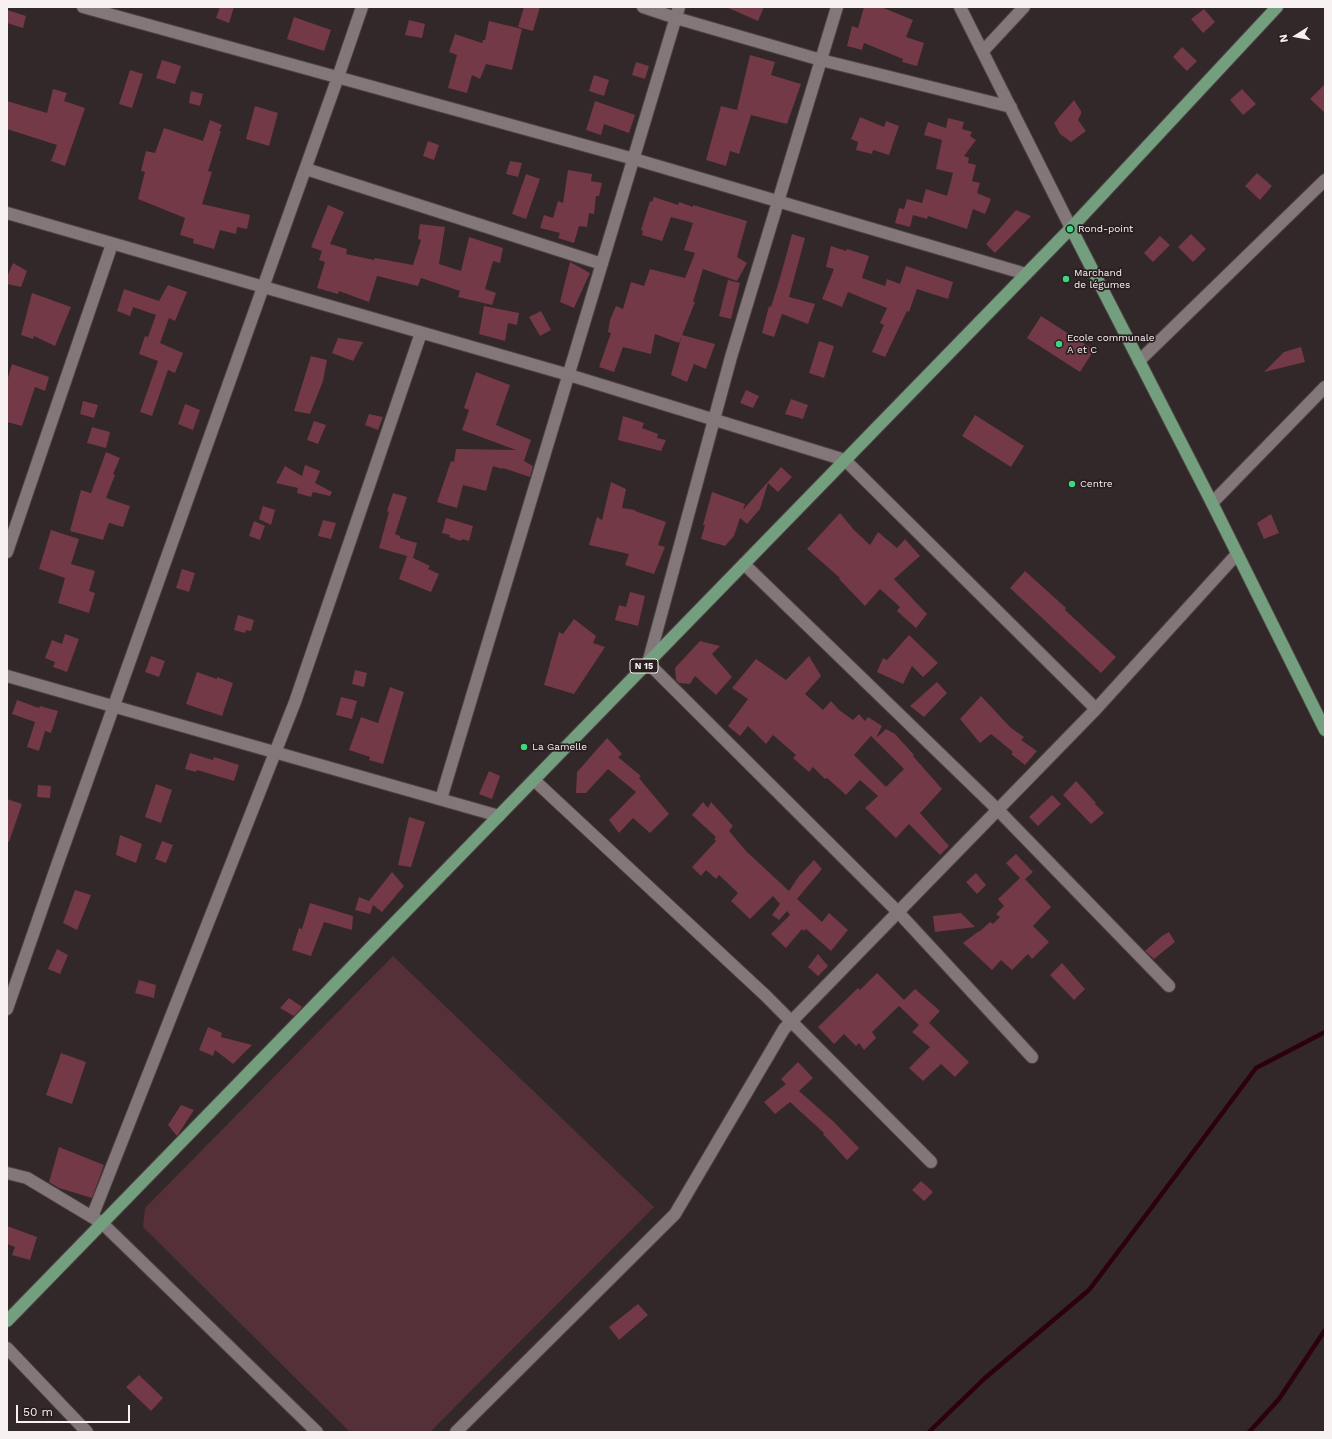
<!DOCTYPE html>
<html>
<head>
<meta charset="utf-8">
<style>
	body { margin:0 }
	#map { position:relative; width:1332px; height:1439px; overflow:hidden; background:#322729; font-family:"Work Sans",sans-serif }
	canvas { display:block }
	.frame { position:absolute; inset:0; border:8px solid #f8f1f2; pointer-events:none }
	.north { position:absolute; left:1276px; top:16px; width:40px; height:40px; -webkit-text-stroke:3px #281e20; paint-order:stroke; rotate:259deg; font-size:11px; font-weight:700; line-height:16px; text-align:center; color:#f8f1f2 }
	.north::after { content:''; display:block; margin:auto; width:14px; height:18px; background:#f8f1f2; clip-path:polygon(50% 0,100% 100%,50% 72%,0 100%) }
	.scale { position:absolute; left:16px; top:1405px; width:114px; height:18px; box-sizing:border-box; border:2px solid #f8f1f2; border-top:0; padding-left:5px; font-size:12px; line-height:14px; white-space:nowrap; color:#f8f1f2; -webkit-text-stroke:3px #281e20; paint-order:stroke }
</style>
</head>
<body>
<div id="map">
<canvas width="1332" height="1439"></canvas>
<div class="frame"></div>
<div class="north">N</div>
<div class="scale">50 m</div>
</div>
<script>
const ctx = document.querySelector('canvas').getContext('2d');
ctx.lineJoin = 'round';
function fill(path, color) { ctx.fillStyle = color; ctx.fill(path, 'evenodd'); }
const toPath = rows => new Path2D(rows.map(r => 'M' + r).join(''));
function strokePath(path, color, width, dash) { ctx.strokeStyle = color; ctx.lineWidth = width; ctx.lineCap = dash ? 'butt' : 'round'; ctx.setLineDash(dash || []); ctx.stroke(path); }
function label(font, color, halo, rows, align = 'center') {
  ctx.font = font + ' "Work Sans",sans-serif'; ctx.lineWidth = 3.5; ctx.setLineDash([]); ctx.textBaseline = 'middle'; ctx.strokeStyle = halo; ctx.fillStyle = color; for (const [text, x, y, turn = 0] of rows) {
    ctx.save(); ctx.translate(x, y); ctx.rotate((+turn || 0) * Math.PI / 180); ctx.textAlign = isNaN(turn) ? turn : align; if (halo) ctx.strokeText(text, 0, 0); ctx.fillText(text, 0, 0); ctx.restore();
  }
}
fill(toPath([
	[393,956,654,1207,430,1432,350,1432,143,1227,145,1208]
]), '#563038');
strokePath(toPath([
	[929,1432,985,1378,1089,1290,1152,1207,1256,1068,1325,1032],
	[1249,1432,1279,1399,1325,1330]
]), '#2c000c', 4.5);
fill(toPath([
	[220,7,234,7,229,23,216,18],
	[524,7,540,7,533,31,518,27],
	[726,7,764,7,758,21],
	[864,7,881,7,913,20,906,37,924,43,917,66,902,62,903,59,864,43,862,50,847,46,852,26,858,28],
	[1204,9,1215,22,1203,33,1191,19],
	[7,10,26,16,23,28,7,23],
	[294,17,331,30,324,51,287,39],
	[409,20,425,24,422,38,405,35],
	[489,21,522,29,512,70,486,64,480,79,472,75,467,93,448,88,457,55,449,52,455,34,482,43,483,40,485,40],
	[1182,47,1197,61,1187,71,1173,57],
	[750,55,775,62,771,75,801,84,787,124,751,115,739,154,730,151,726,166,706,160,721,106,737,110],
	[162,60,181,66,175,84,156,78],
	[636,62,649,66,645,79,632,75],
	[130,70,143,74,132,108,119,104],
	[594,75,609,80,604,96,589,91],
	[1325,84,1325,113,1310,99],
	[53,89,67,93,64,101,85,108,65,166,51,161,57,145,7,129,7,101,47,113],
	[1242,89,1256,104,1243,115,1230,100],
	[191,91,203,94,200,106,189,103],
	[1074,100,1081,111,1081,114,1078,120,1086,131,1071,142,1060,134,1054,123],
	[595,101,635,115,629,133,604,124,601,135,586,130],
	[255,106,278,113,269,146,246,139],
	[860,117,884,127,886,121,899,126,889,155,873,150,872,154,856,150,858,142,851,139],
	[948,118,964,122,962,129,972,132,970,136,976,140,964,156,969,158,968,163,976,165,972,181,980,183,977,193,991,199,985,214,973,209,967,229,928,216,927,219,913,215,910,227,895,223,899,208,904,209,907,199,922,203,926,189,947,196,953,173,936,169,942,140,924,135,928,122,946,128],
	[210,120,222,125,219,131,221,131,208,171,212,172,202,204,250,215,247,229,237,227,236,234,220,230,214,249,193,243,194,239,180,235,185,218,138,199,145,172,141,171,146,151,155,153,164,128,203,141],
	[428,141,439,145,434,160,423,156],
	[510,161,522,163,518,177,506,174],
	[568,170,592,174,591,181,602,183,599,196,596,196,594,214,589,213,587,227,579,226,574,243,558,238,560,233,540,228,544,215,553,218,558,201,563,203],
	[1257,173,1272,186,1260,200,1245,186],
	[526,174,540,179,526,219,512,214],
	[654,197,678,205,679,202,693,207,693,205,747,221,737,257,747,263,737,281,703,269,693,302,695,302,679,343,655,334,651,354,623,347,614,372,599,367,611,333,608,332,610,320,616,306,623,309,631,282,644,286,650,269,685,278,695,253,684,250,693,223,671,217,662,241,642,235,643,231,641,230,650,201,652,202],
	[328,205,344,212,330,244,347,249,346,254,374,260,375,258,413,265,421,240,418,239,420,224,445,227,439,264,461,271,469,237,503,248,500,263,493,261,485,289,496,293,492,305,458,297,460,291,421,278,418,286,377,276,369,302,339,291,338,294,317,288,325,262,319,260,322,251,311,247],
	[1016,210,1031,216,995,253,986,244],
	[792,234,805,238,789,297,815,304,808,324,782,314,774,337,762,333,769,306,771,307,780,278],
	[1191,234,1206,249,1193,262,1178,247],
	[1160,236,1170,245,1153,262,1144,253],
	[831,246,846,251,847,249,869,256,862,278,885,286,887,279,900,284,906,266,953,282,948,299,917,289,909,312,907,311,885,357,872,352,884,325,880,323,887,308,848,292,842,307,822,299,834,269,826,267],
	[570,262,590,273,574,308,560,302],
	[13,263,27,271,21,287,7,284,7,277],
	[728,280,740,283,731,319,719,316],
	[168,285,187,292,175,321,169,318,160,343,183,353,175,373,168,370,152,416,140,412,158,361,139,354,145,336,148,337,156,315,133,307,130,316,117,311,124,289,159,301],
	[32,293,71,307,55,346,34,336,33,339,21,335],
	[484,306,519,313,517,325,508,323,505,341,479,334],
	[541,311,551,330,540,336,529,317],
	[1041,316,1094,350,1080,372,1027,338],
	[682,335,715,344,706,369,694,364,687,382,671,375],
	[338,338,363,342,353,361,332,353],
	[819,341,834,346,824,378,809,373],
	[1301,347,1305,362,1264,372,1284,352],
	[311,356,327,360,323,381,310,414,294,411],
	[12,364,49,377,45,391,35,387,22,426,7,422,7,381],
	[476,372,510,385,496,425,531,440,524,461,533,466,530,477,503,468,502,469,493,466,486,491,463,485,457,508,437,502,451,461,454,462,456,449,516,450,462,430,469,410,464,408],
	[746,390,759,396,753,408,740,403],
	[791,399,808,405,803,419,785,414],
	[83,401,98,405,94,418,80,414],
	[185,404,200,410,193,430,178,424],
	[369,414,383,417,378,430,365,425],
	[975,415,1024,446,1011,467,962,436],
	[623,416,644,423,642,428,658,434,657,438,666,440,661,451,618,440],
	[314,421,326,425,318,444,307,440],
	[92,427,110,432,106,448,87,443],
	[106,452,120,458,113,474,115,475,106,498,130,506,123,527,109,523,103,540,70,531,81,490,91,493],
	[305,465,320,471,315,483,332,492,330,496,313,492,311,497,297,493,298,488,276,483,285,466,302,476],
	[781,467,792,477,778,492,768,483,760,509,747,524,740,518,734,536,725,546,701,539,705,525,703,525,712,492,745,504,743,510],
	[611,482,626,489,622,508,635,510,635,511,666,522,658,545,665,547,654,574,625,565,629,554,589,545,597,517,602,520],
	[393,493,407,497,395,534,400,536,400,538,417,543,413,558,411,557,430,566,428,569,439,574,431,592,399,579,407,556,379,548,389,512,387,511],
	[263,506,275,510,271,525,259,519],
	[840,513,854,530,870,545,878,532,897,548,905,539,920,556,894,579,927,614,916,628,897,611,900,607,880,589,865,606,839,579,840,578,807,549],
	[1271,514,1279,533,1264,539,1257,523],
	[446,518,473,526,469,541,462,539,461,541,449,537,450,535,442,533],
	[323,520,336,523,331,539,318,536],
	[254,521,265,526,260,540,249,536],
	[51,530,79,539,71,564,95,571,89,591,95,593,89,613,58,603,65,578,39,569],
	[182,569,195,573,189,592,176,588],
	[1025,571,1066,608,1065,610,1116,657,1101,673,1010,588],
	[630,592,645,596,638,626,615,620,619,605,626,607],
	[238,615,254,620,251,631,246,630,245,633,234,630],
	[574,619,596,636,593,643,605,647,574,694,544,685,559,632,563,634],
	[65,634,79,639,67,672,53,667,55,662,45,658,52,640,62,644],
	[909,635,938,663,923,677,912,666,903,684,877,672,883,658,887,660],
	[700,641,720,646,712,654,732,677,716,695,695,676,690,684,679,683,676,680,675,668],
	[151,656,165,661,159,677,145,672],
	[809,656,821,676,805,694,823,710,831,701,839,710,853,720,859,714,865,721,868,717,882,726,876,738,886,729,895,734,914,755,913,756,942,789,920,813,949,846,940,855,909,824,896,838,865,808,878,796,860,780,846,795,827,778,825,779,813,767,809,772,793,758,796,755,773,735,766,744,748,726,740,736,728,726,748,699,732,688,756,659,786,680],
	[871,736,904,769,886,787,854,755],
	[355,670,367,673,364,687,352,684],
	[197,672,217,679,217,677,233,683,222,716,186,704],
	[937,682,947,693,924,717,910,706],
	[390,687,404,692,383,764,369,760,370,757,349,750,361,717,378,723],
	[981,696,1011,728,1024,737,1021,740,1037,751,1025,765,1011,754,1013,752,991,734,980,743,960,719],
	[341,697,357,701,352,719,336,715],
	[17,700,39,708,40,706,58,711,51,733,45,731,39,751,27,747,35,722,12,714],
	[607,738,622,754,618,757,641,776,639,778,669,814,650,833,633,818,619,833,609,820,636,792,608,769,586,793,576,793,577,772],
	[190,753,213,760,214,757,239,765,234,781,197,770,196,772,185,769],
	[489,771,500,776,492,799,479,794],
	[1076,781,1096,803,1095,804,1104,813,1091,824,1063,795],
	[156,784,172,790,161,823,145,817],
	[38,785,51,786,50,798,37,797],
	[1052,795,1061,804,1038,826,1029,817],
	[7,799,22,804,9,842,7,842],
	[703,802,708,808,711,802,733,826,729,831,747,852,789,891,799,876,814,860,822,869,797,899,822,922,829,913,848,930,831,951,806,929,804,931,802,929,786,948,771,934,790,915,787,911,779,920,772,915,780,904,773,896,750,919,731,901,738,893,719,875,716,879,706,870,701,876,692,867,716,841,714,839,716,837,692,815],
	[409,817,425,822,411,867,398,865],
	[120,835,142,844,136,863,116,855],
	[162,841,173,845,166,863,155,859],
	[1016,854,1033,872,1025,879,1051,907,1033,926,1049,942,1032,959,1028,954,1012,970,1001,960,992,970,963,943,979,931,979,932,990,922,993,924,1000,917,996,914,1004,906,998,899,1020,878,1006,863],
	[392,872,404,886,382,912,373,905,370,914,355,910,359,897,369,901],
	[976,873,986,885,977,894,966,882],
	[75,890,91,895,77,930,63,923],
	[310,903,353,916,352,930,324,922,311,956,292,950,299,928,302,929],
	[961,913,975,927,935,932,933,916],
	[1169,932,1175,942,1154,959,1145,951,1162,936],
	[57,949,68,955,60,974,48,969],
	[818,954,828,966,818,976,808,967],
	[1062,963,1085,989,1074,1000,1050,975],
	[877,973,904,1000,915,989,940,1011,929,1023,969,1062,955,1077,941,1064,923,1081,909,1068,930,1047,912,1032,919,1025,899,1006,872,1032,876,1038,864,1050,859,1043,856,1046,844,1034,834,1044,818,1027,858,988,860,990],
	[139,980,156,985,154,998,135,993],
	[289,998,302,1007,294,1016,280,1008],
	[208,1027,222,1033,221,1037,252,1045,233,1064,215,1050,213,1056,199,1050],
	[61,1053,86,1062,72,1104,46,1095],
	[798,1062,813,1078,799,1091,834,1122,859,1148,847,1160,823,1134,824,1133,790,1102,775,1114,764,1102,786,1084,781,1079],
	[181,1105,194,1110,177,1136,168,1125],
	[59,1147,104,1165,92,1198,59,1188,49,1182],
	[921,1181,933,1192,924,1201,912,1190],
	[7,1226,37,1237,30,1260,12,1255,15,1247,7,1244],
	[638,1304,648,1315,619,1340,609,1327],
	[139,1375,163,1398,151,1411,126,1387]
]), '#733947');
const minor = toPath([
	[83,7,634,159,1026,274],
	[643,7,676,18,821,60,1011,107],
	[837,7,731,357,648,663,898,912,1032,1057],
	[960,7,1071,228],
	[983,51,1024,7],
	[306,169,602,264],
	[7,213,569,375,845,460,1096,709],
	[1139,361,1325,180],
	[1212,503,1325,387],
	[7,552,112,244],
	[744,564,998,810,1169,986],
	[7,676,499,816],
	[534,780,766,996,931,1162],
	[441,799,679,7],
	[7,1009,56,868,338,77,362,7],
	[7,1173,27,1178,102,1223,317,1432],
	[92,1217,295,702,421,333],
	[7,1348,87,1432],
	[456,1432,675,1214,784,1029,1096,709,1237,554]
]);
const major = toPath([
	[1071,228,1212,503,1325,730],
	[7,1321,1071,228,1277,7]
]);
strokePath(minor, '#4b4243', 14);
strokePath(major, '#4b4243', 14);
strokePath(minor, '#847779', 12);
strokePath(major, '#739f7e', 12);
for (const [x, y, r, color] of [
	[1070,229,4,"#3ed77d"],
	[1066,279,4,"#3ed77d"],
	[1059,344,4,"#3ed77d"],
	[1072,484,4,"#3ed77d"],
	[524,747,4,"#3ed77d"]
]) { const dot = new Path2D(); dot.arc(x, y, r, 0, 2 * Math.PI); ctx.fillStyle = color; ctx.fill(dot); strokePath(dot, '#281e20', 1.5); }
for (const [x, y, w] of [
	[644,666,28]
]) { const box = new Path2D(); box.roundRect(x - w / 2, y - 7, w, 14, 3); ctx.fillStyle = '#281e20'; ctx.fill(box); strokePath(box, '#f8f1f2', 1); }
label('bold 9px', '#f8f1f2', null, [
	["N 15",644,666]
]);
label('10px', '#f8f1f2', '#281e20', [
	["Rond-point",1078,229],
	["Marchand",1074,273],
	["de légumes",1074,285],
	["Ecole communale",1067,338],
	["A et C",1067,350],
	["Centre",1080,484],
	["La Gamelle",532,747]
], 'left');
</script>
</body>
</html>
